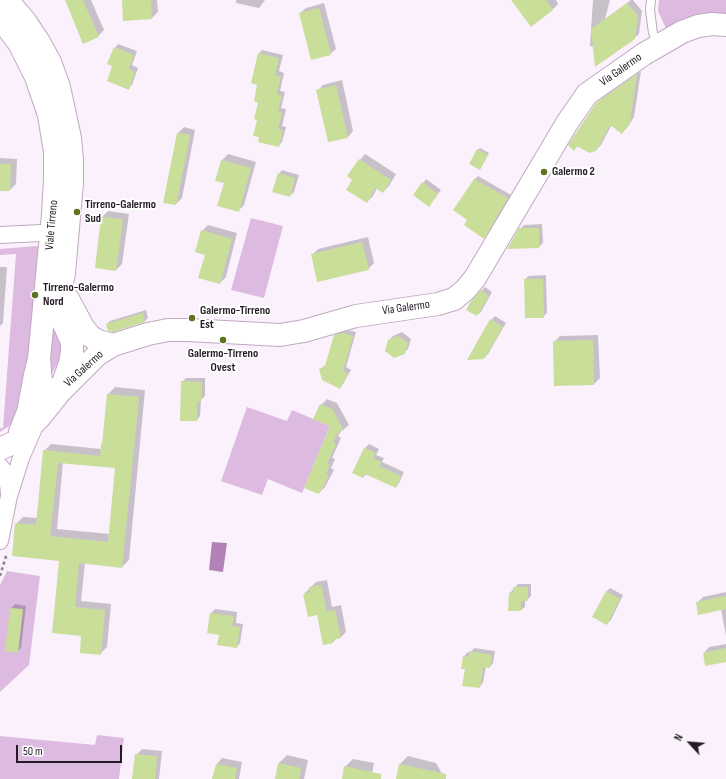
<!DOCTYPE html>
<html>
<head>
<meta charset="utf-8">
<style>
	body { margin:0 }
	#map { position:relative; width:726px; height:779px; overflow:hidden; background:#fbf1fc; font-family:"Sofia Sans Condensed",sans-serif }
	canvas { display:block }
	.north { position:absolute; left:670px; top:723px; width:40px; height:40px; -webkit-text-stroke:3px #fff; paint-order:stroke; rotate:296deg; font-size:11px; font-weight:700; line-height:16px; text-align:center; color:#241b25 }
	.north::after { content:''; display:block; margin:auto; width:14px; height:18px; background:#241b25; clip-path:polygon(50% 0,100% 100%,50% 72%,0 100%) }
	.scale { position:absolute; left:16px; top:745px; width:106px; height:18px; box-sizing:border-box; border:2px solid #241b25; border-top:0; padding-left:5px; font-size:12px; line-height:14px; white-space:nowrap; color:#241b25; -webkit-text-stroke:3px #fff; paint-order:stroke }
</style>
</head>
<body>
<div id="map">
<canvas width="726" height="779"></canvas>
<div class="north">N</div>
<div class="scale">50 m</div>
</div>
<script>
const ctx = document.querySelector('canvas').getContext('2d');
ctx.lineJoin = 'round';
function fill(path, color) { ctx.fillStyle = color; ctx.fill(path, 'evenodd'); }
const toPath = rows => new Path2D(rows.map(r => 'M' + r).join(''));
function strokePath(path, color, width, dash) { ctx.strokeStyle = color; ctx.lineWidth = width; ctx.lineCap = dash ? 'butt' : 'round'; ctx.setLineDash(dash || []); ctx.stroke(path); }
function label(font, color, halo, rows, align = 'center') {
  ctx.font = font + ' "Sofia Sans Condensed",sans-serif'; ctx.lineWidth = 4; ctx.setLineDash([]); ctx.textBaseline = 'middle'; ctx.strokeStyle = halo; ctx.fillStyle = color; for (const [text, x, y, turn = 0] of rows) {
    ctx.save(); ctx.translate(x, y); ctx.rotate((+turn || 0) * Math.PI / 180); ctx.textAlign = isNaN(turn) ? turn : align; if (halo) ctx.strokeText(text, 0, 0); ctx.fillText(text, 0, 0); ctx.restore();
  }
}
fill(toPath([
	[659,0,726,0,726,16,712,13,702,15,667,31,658,11],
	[251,218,283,226,264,298,231,290],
	[36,246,38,247,25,392,15,422,0,432,0,428,3,428,16,254,0,255,0,249],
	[52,313,62,348,62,353,53,372,47,378],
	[247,407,287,421,292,410,330,426,302,493,268,479,262,495,221,481],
	[7,571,40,576,29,665,0,692,0,585],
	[97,735,124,738,119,779,0,779,0,736,95,745]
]), '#ddbbe0');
fill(toPath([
	[212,542,227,543,223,572,209,570]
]), '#b282b6');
fill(toPath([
	[66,0,91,0,104,30,98,36],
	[123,0,157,0,158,12,152,18],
	[236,0,265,0,259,8,236,3],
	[512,0,556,0,558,4,553,9],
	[593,0,610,0,605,19,631,0,633,0,642,11,639,34,634,38,594,47,590,46],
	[324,3,336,49,330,54,300,13,306,8],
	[118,44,137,51,132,65,138,68,132,85,128,88,114,66,115,48],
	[262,50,283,55,279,71,284,73,280,91,285,92,281,108,286,109,282,126,286,127,282,142,278,146,260,136,258,119,260,102,258,84,259,53],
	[641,71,634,117,627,128,622,132,612,124,601,145,596,150,578,146,574,150,597,104,602,98],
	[342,80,353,131,348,137,317,91,323,85],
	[184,127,195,130,182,198,176,204,178,133],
	[480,148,489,153,480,169,478,150],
	[228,154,256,162,244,205,238,211,225,183,216,180,222,160],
	[365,154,396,174,389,186,383,192,377,188,373,196,367,202,353,180,360,160],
	[0,158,17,159,16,184,10,190,0,190],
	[282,170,299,175,294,192,290,196,279,174],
	[478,176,511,195,487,234,483,238,469,220,474,180],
	[426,179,441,190,429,205,423,183],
	[108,211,129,214,122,264,116,270,102,217],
	[542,224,543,243,539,247,520,229,524,225],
	[208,225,237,233,226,277,220,283,206,254,202,231],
	[368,237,374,263,368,269,312,255,318,249],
	[0,267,7,267,3,323,0,326],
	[546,275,547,313,543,317,525,280,528,276],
	[485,287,492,292,481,312,477,315,472,302],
	[146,310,148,318,145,321,113,331,107,324,110,321],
	[495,316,506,323,488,354,484,358,491,320],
	[347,330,356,332,346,367,351,370,343,384,340,388,320,369,327,364,335,336,339,332],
	[402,332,411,339,408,349,404,353,389,340,393,336],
	[598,335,600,378,594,384,554,342,560,336],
	[186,378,205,378,205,396,201,400,200,416,197,420,182,382],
	[115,387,145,390,129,560,122,567,85,563,81,601,111,604,107,647,100,654,82,635,60,560,16,524,23,517,38,518,44,451,51,444,101,449,104,443,108,394],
	[63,462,116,467,110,534,57,529],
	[327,399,337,403,349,425,343,430,342,430,338,436,341,438,332,458,335,459,331,468,334,470,325,487,319,493,331,425,321,405],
	[369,444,379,449,376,455,384,458,382,462,404,472,399,483,396,487,367,474,363,477,353,473,365,448],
	[327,580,332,607,341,605,346,632,340,638,336,639,333,642,317,614,304,594,316,582],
	[518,584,531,584,531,596,527,600,525,600,525,607,521,610,510,593],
	[610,588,623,595,611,620,607,624,606,592],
	[726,592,726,636,721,609,697,603,703,597],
	[15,604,26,606,21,648,17,652,11,608],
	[215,609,237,612,236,623,243,624,240,643,237,647,220,634,208,632,211,613],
	[726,644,726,661,704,653,709,647],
	[474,648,495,651,493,663,490,667,486,666,483,683,479,687,466,669,464,656,468,652,470,653],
	[142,749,162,751,159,779,133,779,136,755],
	[287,755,308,760,304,779,276,779,279,763],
	[408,756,436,763,445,779,397,779,400,764],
	[222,758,242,762,239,779,213,779,217,764],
	[353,759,374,763,371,779,343,779,345,767]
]), '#0003');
fill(toPath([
	[65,0,83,0,99,37,83,44],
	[122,0,151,0,152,19,123,21],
	[511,0,546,0,553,10,531,27],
	[627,3,638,16,635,39,595,67,591,29],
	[319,8,331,55,311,60,299,13],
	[114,47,134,55,129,69,135,72,129,90,107,81,112,66,107,64],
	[258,53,279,58,275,75,281,76,277,94,282,96,278,111,282,113,278,129,283,130,279,147,258,142,259,137,253,136,257,120,254,119,258,103,254,101,257,85,251,83],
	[637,74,630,123,622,134,610,125,596,151,589,153,577,146,574,151,568,145,596,103],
	[336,85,348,138,328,142,316,90],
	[177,133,190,135,176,205,163,203],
	[477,149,488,155,480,170,469,164],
	[359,159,391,180,383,193,375,188,367,203,346,190,352,180,347,176],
	[221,160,251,168,239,212,217,206,224,183,215,181],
	[0,164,11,164,10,191,0,191],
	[278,173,295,178,290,197,272,192],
	[474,179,508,198,484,239,464,225,467,220,453,210],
	[422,182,438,194,429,207,413,195],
	[101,217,123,219,116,271,95,268],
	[519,228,539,228,539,248,507,249],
	[201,230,232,239,220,284,198,278,205,255,195,252],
	[362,242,369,270,317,282,311,254],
	[524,279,543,279,544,318,525,318],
	[481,290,489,296,477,316,466,310,471,301],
	[143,313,145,322,113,332,108,331,106,324],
	[490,319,503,327,484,359,467,360],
	[343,333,353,336,343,371,348,374,340,389,322,380,319,369,325,366,334,335],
	[398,336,408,343,405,354,394,358,385,351,388,340],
	[593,340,594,385,554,386,553,341],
	[181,381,202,382,201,401,197,401,197,421,180,421],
	[107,394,139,397,122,568,79,563,75,607,105,610,101,655,80,653,81,636,52,633,59,561,12,556,15,523,36,525,43,450,100,456,101,444,102,444],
	[58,463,115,468,108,542,50,536],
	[320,404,332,409,344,431,340,430,333,442,336,444,327,464,330,465,326,474,329,476,319,494,304,488,330,426,313,419],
	[364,448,376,453,373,458,381,462,379,466,401,476,396,488,365,474,363,478,352,473],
	[321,585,327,612,335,610,341,638,333,640,333,643,323,645,317,615,308,617,303,594,310,592,309,587],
	[513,587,528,587,528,601,521,601,521,611,508,611,509,593,513,593],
	[606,591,620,599,607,625,592,617],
	[726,596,726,609,698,615,696,602],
	[10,608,23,609,18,653,5,651],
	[210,613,234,616,232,626,240,627,237,648,217,645,219,635,207,633],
	[726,648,726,662,705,666,703,653],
	[469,651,492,655,490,668,483,667,480,688,462,686,465,669,461,669,463,656,469,657],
	[135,754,157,756,155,779,132,779],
	[278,763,301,768,299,779,275,779],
	[216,764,237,768,235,779,212,779],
	[399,764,446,774,446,779,396,779],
	[344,766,381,774,381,779,342,779]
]), '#c9de99');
const lane = toPath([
	[651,0,650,10,653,33,658,45]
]);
const street = toPath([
	[0,235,62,232],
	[0,466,7,475,9,493],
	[0,541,9,496,21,458,34,428]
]);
const secondary = toPath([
	[7,0,25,21,39,42,50,62,59,87,70,138,72,160,72,183,64,273,60,291,60,308,63,322,72,342,72,352,70,363,60,392,48,388,43,386,41,383,39,359],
	[0,18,19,43,36,77,49,115,55,152,55,180,53,214,39,359,35,375,28,412,20,432],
	[68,299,83,327,90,336,98,341,113,345],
	[0,449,15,442,40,417,60,392,97,355,113,345,148,334,168,330,188,330,280,335,304,331,356,316,438,304,454,299,465,290,475,278,567,123,587,94,644,54,682,32,698,26,712,24,726,25]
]);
strokePath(lane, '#c0a8c2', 10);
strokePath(street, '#c0a8c2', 18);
strokePath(secondary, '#c0a8c2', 24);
strokePath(toPath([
	[0,576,7,553]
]), '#8b828c', 2.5, [3, 3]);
strokePath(lane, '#fff', 8);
strokePath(street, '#fff', 16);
strokePath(secondary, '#fff', 22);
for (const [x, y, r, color] of [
	[544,172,4,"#5f7322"],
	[77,212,4,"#5f7322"],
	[35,295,4,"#5f7322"],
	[192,318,4,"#5f7322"],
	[223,340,4,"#5f7322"]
]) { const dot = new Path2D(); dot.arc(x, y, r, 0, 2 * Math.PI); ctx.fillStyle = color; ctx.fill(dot); strokePath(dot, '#fff', 1.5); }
label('12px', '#241b25', '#fff', [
	["Via Galermo",621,70,-35],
	["Viale Tirreno",52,225,-85],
	["Via Galermo",406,308,-8],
	["Via Galermo",84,369,-42]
]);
label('bold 12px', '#241b25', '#fff', [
	["Galermo 2",552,172],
	["Tirreno-Galermo",85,205],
	["Sud",85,219],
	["Tirreno-Galermo",43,288],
	["Nord",43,302],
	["Galermo-Tirreno",200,311],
	["Est",200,325],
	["Galermo-Tirreno",223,354,"center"],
	["Ovest",223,368,"center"]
], 'left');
</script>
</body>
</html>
